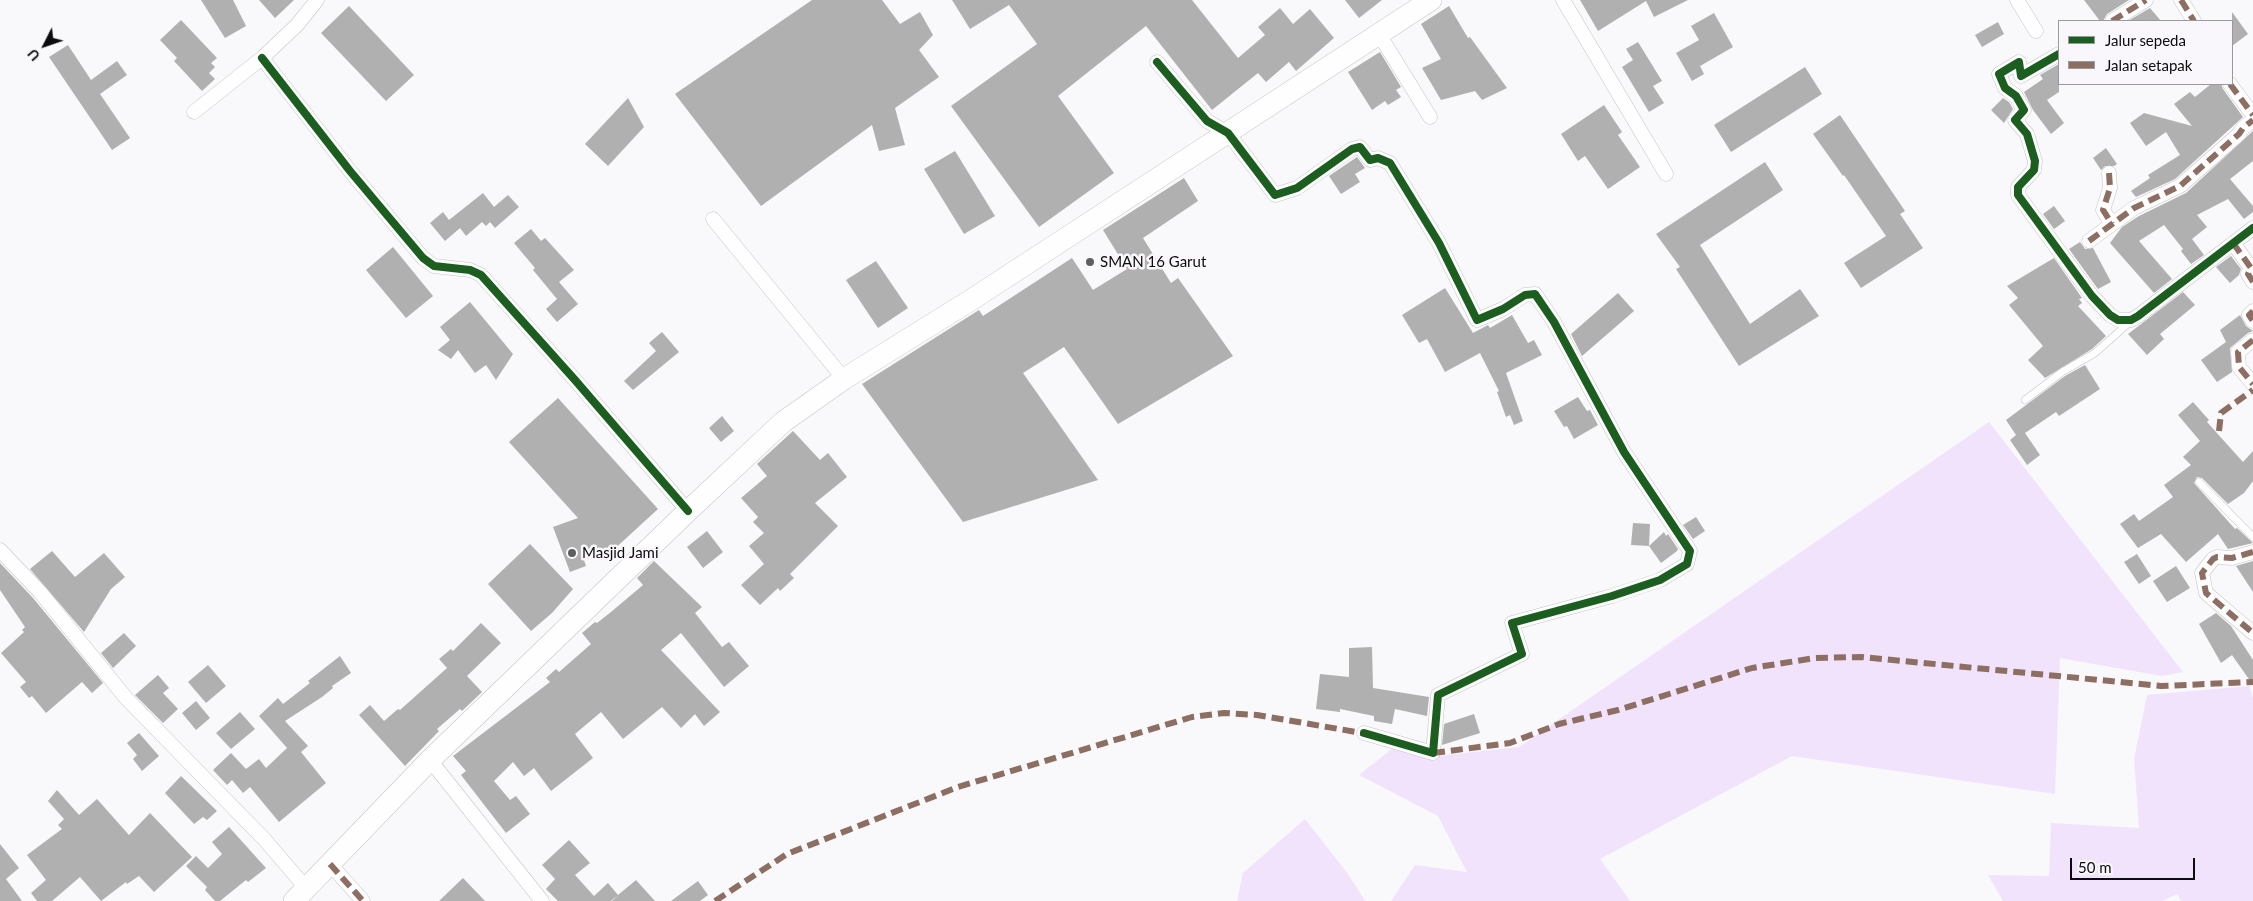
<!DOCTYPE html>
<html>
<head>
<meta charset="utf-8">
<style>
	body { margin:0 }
	#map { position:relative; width:2253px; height:901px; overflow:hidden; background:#f9f8fa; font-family:Lato,sans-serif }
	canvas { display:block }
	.legend { position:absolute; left:2058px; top:20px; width:175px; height:65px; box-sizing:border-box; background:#f9f7fb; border:1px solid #9a999c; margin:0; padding:6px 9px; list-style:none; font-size:15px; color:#0c0b0d }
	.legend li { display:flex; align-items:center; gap:10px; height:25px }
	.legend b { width:25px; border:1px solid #9a999c }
	.north { position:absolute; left:20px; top:20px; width:50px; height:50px; -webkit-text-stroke:4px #f9f7fb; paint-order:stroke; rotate:229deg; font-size:14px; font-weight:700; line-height:20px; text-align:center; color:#0c0b0d }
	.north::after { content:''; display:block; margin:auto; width:18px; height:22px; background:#0c0b0d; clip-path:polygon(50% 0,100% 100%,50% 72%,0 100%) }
	.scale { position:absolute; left:2070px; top:858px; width:125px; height:22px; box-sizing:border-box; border:2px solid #0c0b0d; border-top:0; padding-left:6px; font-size:15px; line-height:18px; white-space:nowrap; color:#0c0b0d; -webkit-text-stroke:4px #f9f7fb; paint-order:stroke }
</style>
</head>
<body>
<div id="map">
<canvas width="2253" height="901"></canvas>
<ul class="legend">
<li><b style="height:6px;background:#1b5e20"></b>Jalur sepeda</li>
<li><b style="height:6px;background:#8d6e63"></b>Jalan setapak</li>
</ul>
<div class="north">U</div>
<div class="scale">50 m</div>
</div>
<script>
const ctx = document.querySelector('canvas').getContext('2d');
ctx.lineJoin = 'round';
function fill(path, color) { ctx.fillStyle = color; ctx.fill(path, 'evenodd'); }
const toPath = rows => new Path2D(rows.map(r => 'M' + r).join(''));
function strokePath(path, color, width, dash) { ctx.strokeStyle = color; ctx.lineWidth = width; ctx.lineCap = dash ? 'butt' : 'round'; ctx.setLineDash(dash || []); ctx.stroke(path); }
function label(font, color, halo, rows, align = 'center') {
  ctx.font = font + ' Lato,sans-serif'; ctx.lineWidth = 5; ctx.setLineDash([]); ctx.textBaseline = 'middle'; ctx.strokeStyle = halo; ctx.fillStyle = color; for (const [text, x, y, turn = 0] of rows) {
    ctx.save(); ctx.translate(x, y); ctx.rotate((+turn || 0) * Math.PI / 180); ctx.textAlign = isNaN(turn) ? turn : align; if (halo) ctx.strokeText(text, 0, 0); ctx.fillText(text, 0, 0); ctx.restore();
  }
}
fill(toPath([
	[1989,422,2183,672,2162,676,2060,658,2055,794,1792,756,1600,859,1630,901,1391,901,1415,865,1467,872,1438,816,1359,775,1393,748,1437,756,1519,747],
	[2249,686,2253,698,2253,901,2181,901,2177,894,2162,901,2003,901,1988,875,2049,876,2051,823,2139,828,2134,759,2147,695],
	[1305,819,1348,874,1365,901,1237,901,1243,873]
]), '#f1e3fc');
fill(toPath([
	[201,0,233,0,246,26,225,38],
	[259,0,294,0,275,18],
	[812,0,882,0,900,24,920,12,933,35,919,50,939,77,895,108,905,145,879,151,872,125,761,206,675,94],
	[952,0,1192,0,1238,58,1265,35,1258,27,1280,8,1293,24,1310,9,1334,38,1296,71,1289,62,1266,82,1258,73,1212,110,1146,26,1058,96,1114,173,1039,227,951,106,1037,44,1009,5,970,29],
	[1345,0,1382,0,1359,18],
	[1580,0,1688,0,1654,17,1646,1,1598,31],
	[2084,0,2129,0,2107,14,2103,21,2100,21],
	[349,6,414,75,386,101,321,33],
	[1449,6,1468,38,1470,37,1507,88,1482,100,1475,91,1441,100,1422,68,1441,59,1421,24],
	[2150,8,2161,21,2128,21],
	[2232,12,2248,34,2232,46],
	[1714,13,1733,47,1700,66,1704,74,1692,81,1676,53,1699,40,1691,26],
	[181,20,217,58,211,63,215,67,209,73,215,79,202,91,174,61,177,58,160,40],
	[1998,22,2004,34,1982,47,1975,35],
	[1638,42,1662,81,1653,86,1664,103,1649,112,1622,67,1633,60,1626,49],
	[68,45,91,80,117,61,127,75,100,94,130,138,112,150,49,57],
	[1380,52,1401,87,1396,90,1401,97,1388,105,1385,101,1372,110,1348,72],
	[2059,64,2059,92,2047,100,2064,123,2051,134,2033,110,2024,92,2043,79,2040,75],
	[1805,67,1822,94,1731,152,1714,125],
	[2211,84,2221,84,2223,89,2243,117,2175,179,2136,197,2131,191,2150,178,2148,175,2180,155,2166,132,2146,146,2130,123,2144,113,2192,126,2174,104,2190,92,2195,97],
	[628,98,644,127,608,166,585,144],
	[2003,98,2009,102,2013,109,2004,123,1991,110],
	[1604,105,1622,132,1618,135,1640,167,1608,189,1585,156,1578,161,1561,134],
	[1840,115,1905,211,1900,214,1923,248,1861,288,1844,263,1886,236,1844,175,1843,176,1813,134],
	[2253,131,2253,161,2230,179,2253,206,2253,212,2244,219,2228,199,2197,215,2207,227,2192,239,2204,255,2191,264,2181,251,2183,249,2164,225,2139,241,2172,279,2154,293,2110,243,2122,227,2139,216,2186,193],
	[2106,148,2117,164,2114,166,2105,166,2101,170,2093,158],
	[955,151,995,216,964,234,924,169],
	[1357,157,1365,168,1355,174,1360,182,1341,194,1329,176],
	[1765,162,1783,190,1700,245,1750,324,1800,289,1819,316,1739,366,1676,269,1680,267,1656,234],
	[1184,178,1198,201,1143,238,1171,283,1178,278,1233,356,1118,424,1064,347,1023,373,1098,480,963,522,862,384,979,310,983,316,1072,258,1093,290,1127,269,1103,230],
	[483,193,494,207,508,195,519,207,495,228,490,222,486,226,482,222,466,236,460,228,445,241,430,223,443,212,449,220],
	[2054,206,2065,221,2054,229,2043,214],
	[531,229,541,241,545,238,574,270,559,282,578,304,557,322,546,309,557,299,533,270,535,268,514,243],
	[2080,242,2085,249,2093,248,2111,282,2098,289,2069,249],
	[393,247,433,296,406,318,366,270],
	[2231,256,2241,269,2239,275,2230,283,2216,267],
	[2054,258,2082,298,2079,299,2082,303,2078,306,2106,336,2092,349,2045,378,2028,360,2043,346,2009,305,2018,298,2007,286],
	[876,261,908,308,878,328,846,280],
	[1445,288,1473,333,1488,325,1490,328,1512,315,1528,343,1534,340,1542,355,1506,373,1523,421,1514,425,1510,415,1506,417,1497,392,1499,391,1480,353,1445,372,1427,339,1419,343,1402,315],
	[2183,292,2195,305,2160,334,2164,339,2147,355,2128,334],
	[1618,293,1634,311,1582,356,1571,334],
	[470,302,513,354,496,380,486,365,475,373,458,350,451,359,438,350,450,340,440,327],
	[2240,315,2246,326,2253,331,2248,333,2230,348,2232,372,2217,382,2201,360,2226,342,2220,330],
	[662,332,679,352,633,390,624,381,656,351,649,343],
	[2085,365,2100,389,2059,416,2056,412,2025,433,2040,455,2027,465,2010,440,2016,435,2006,420,2065,376],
	[1578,397,1587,411,1590,410,1598,425,1574,439,1567,426,1564,427,1554,411],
	[558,398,658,509,610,553,584,560,586,566,570,572,553,527,578,518,509,442],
	[2193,402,2209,420,2207,422,2243,462,2253,451,2253,481,2244,493,2228,504,2202,478,2197,477,2194,483,2235,529,2237,528,2253,543,2228,549,2218,534,2186,562,2161,534,2138,548,2120,524,2134,514,2139,521,2173,497,2164,485,2191,465,2183,457,2200,441,2178,415],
	[722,416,734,431,721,442,709,428],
	[793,431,820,460,828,453,847,477,815,503,838,526,790,574,794,578,780,591,778,588,760,605,741,585,764,564,749,546,764,533,753,522,758,517,741,498,767,476,757,464],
	[1696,517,1705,531,1693,539,1683,525],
	[1633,523,1650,524,1649,546,1631,545],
	[707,531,723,552,703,568,687,547],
	[1664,532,1666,536,1668,534,1678,549,1677,551,1661,563,1649,546],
	[530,544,573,589,552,613,531,631,488,584],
	[52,551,75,577,104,553,125,577,111,589,84,632,30,569],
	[2137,554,2151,576,2139,584,2124,562],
	[654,561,702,607,695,613,722,647,729,642,749,666,724,687,681,633,661,650,720,712,704,726,695,714,681,728,662,707,623,739,601,712,575,734,593,758,551,791,534,768,524,776,513,762,494,781,510,800,516,796,530,814,506,833,461,775,466,771,453,756,550,682,546,678,556,669,559,672,591,644,582,633,595,622,597,623,611,612,643,585,637,578],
	[2253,561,2253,592,2236,566],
	[0,563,33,598,103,683,92,693,82,682,46,713,32,696,29,698,20,687,26,682,1,653,24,632,22,630,25,627,0,590],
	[2176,566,2190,588,2167,602,2153,581],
	[2216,613,2231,626,2253,660,2253,685,2232,655,2221,663,2199,624],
	[481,623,501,643,467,676,482,692,462,711,460,709,437,729,439,731,405,766,359,715,370,705,384,721,398,709,400,710,447,668,439,659,451,649,453,651],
	[124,633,136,646,113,668,101,653],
	[1372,647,1373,688,1429,697,1427,716,1395,709,1392,724,1374,721,1374,716,1340,709,1340,712,1316,709,1320,674,1349,677,1349,648],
	[340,656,351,673,332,686,333,688,322,697,285,721,308,746,301,752,326,783,279,822,250,787,243,793,232,780,227,785,213,770,231,753,246,769,259,759,266,768,287,748,259,716,278,698,283,704,310,683,308,681],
	[208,665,226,686,206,703,188,682],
	[158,675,169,688,163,693,178,709,163,723,135,695],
	[196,701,210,718,196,730,182,713],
	[240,712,255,729,231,749,216,733],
	[1474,714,1480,733,1442,745,1444,724],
	[139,733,159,756,142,771,133,759,137,755,127,743],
	[181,776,217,811,207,820,203,817,194,824,165,793],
	[57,790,79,815,97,799,129,835,150,813,192,857,154,892,139,876,127,884,126,882,101,901,80,877,52,901,37,901,31,893,46,880,27,855,62,829,58,825,64,819,48,801],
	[229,827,266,868,248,882,246,880,220,901,215,901,205,890,207,887,186,866,196,856,208,868,222,854,212,842],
	[569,840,590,863,575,875,594,896,608,883,618,895,611,901,558,901,546,889,555,879,542,865],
	[0,844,19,868,6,879,22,901,0,901],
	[463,878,485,901,439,901],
	[636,880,655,901,612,901,618,895],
	[698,881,708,895,700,901,671,901]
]), '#b0b0b1');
const service = toPath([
	[2025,400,2062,372,2095,353,2131,321],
	[2199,482,2253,537]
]);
const minor = toPath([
	[1563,0,1666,174],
	[2017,0,2036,31],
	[2181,0,2194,21],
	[2112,21,2146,0],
	[1379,34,1430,117],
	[2059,54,2021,76,2019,62,1999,74,2005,88,2016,96,2024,110,2015,120,2027,134,2035,161,2034,170,2018,187,2018,195,2092,296,2110,315,2118,320,2131,320,2138,316,2253,228],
	[262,58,350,171,423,258,434,266,470,270,481,275,575,380,688,511],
	[1157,62,1207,121,1228,133,1275,195,1297,188,1352,149,1360,147,1370,160,1378,158,1390,163,1439,243,1477,320,1503,309,1525,295,1535,294,1554,322,1624,452,1690,551,1687,564,1660,580,1612,596,1512,623,1522,654,1438,695,1433,753,1364,733],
	[2230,84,2253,115],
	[194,112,262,58,297,25,317,0],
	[2109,173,2110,188,2103,210,2112,224],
	[713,219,844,379],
	[2089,241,2134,208,2180,186,2239,134,2243,128,2253,120],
	[2233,243,2251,268,2248,274,2253,282],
	[2253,311,2249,315,2253,321],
	[2253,340,2238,352,2239,367,2253,384],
	[0,550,40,592,126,698,265,840,306,888],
	[2253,552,2232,558,2217,557,2213,559,2202,573,2206,593,2253,633],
	[430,760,542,901],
	[330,864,363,901]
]);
const primary = toPath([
	[294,901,430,760,688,511,783,422,844,379,971,300,1431,0]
]);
strokePath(service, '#c5c4c6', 8);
strokePath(minor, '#c5c4c6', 15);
strokePath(primary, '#c5c4c6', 22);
strokePath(service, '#fefefe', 7);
strokePath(minor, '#fefefe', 14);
strokePath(primary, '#fefefe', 21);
strokePath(toPath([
	[2181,0,2194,21],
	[2112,21,2146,0],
	[2230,84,2253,115],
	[2109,173,2110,188,2103,210,2112,224],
	[2089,241,2134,208,2180,186,2239,134,2243,128,2253,120],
	[2233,243,2251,268,2248,274,2253,282],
	[2253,311,2249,315,2253,321],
	[2253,340,2238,352,2239,367,2253,384],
	[2219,431,2221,413,2253,390],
	[2253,552,2232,558,2217,557,2213,559,2202,573,2206,593,2253,633],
	[1433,753,1510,743,1559,724,1618,710,1752,668,1815,658,1862,657,2161,686,2253,682],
	[330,864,363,901],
	[715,901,787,854,958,787,1192,717,1224,713,1257,715,1368,734]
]), '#8d6e63', 6, [12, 6]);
strokePath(toPath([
	[2059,54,2021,76,2019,62,1999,74,2005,88,2016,96,2024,110,2015,120,2027,134,2035,161,2034,170,2018,187,2018,195,2092,296,2110,315,2118,320,2131,320,2138,316,2253,228],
	[262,58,350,171,423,258,434,266,470,270,481,275,575,380,688,511],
	[1157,62,1207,121,1228,133,1275,195,1297,188,1352,149,1360,147,1370,160,1378,158,1390,163,1439,243,1477,320,1503,309,1525,295,1535,294,1554,322,1624,452,1690,551,1687,564,1660,580,1612,596,1512,623,1522,654,1438,695,1433,753,1364,733]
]), '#1b5e20', 8);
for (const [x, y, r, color] of [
	[1090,262,5,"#5f5e60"],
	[572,553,5,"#5f5e60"]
]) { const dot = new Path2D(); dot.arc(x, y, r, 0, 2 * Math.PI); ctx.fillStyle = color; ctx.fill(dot); strokePath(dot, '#f9f7fb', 2); }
label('15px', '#0c0b0d', '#f9f7fb', [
	["SMAN 16 Garut",1100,262],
	["Masjid Jami",582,553]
], 'left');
</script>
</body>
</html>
